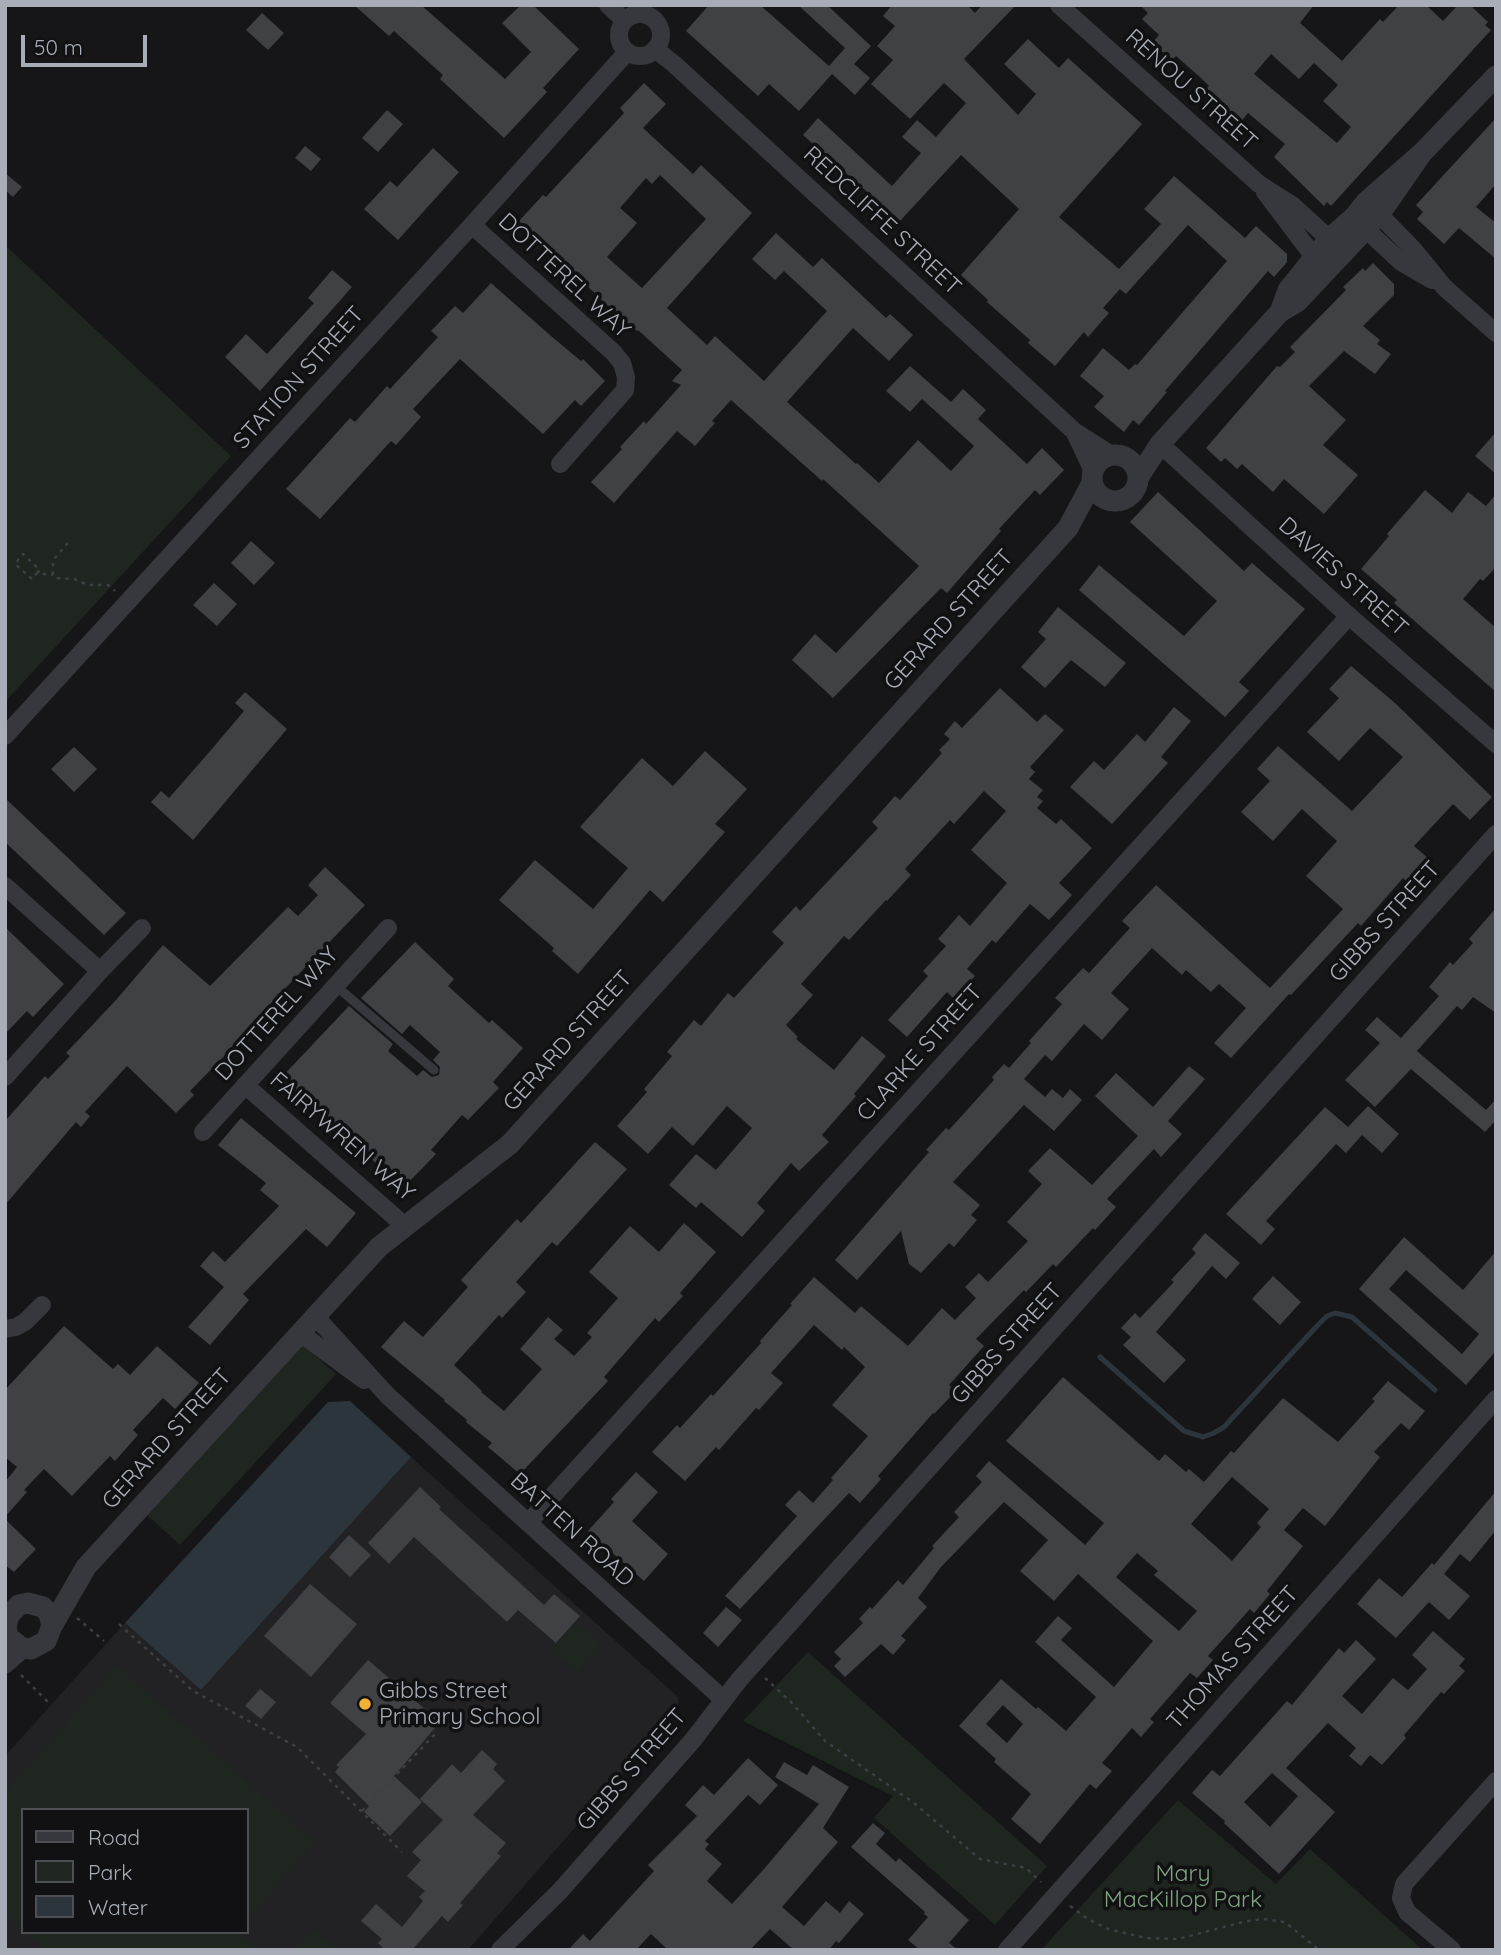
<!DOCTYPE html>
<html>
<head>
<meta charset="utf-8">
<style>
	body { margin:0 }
	#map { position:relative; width:1501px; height:1955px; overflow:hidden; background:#161618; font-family:Quicksand,sans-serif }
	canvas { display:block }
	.frame { position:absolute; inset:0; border:7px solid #a8adb8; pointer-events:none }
	.legend { position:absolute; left:21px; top:1808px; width:228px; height:126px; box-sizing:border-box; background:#111113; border:2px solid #4d4f55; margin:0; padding:9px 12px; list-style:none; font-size:21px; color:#a8adb8 }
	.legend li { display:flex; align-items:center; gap:14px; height:35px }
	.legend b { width:35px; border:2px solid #4d4f55 }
	.scale { position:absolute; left:21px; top:35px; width:126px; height:32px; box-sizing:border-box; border:4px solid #a8adb8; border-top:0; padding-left:9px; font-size:21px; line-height:24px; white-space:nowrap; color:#a8adb8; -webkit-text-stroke:5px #111113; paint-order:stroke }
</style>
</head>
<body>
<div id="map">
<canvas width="1501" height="1955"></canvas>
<div class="frame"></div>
<ul class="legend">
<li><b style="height:9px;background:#37383d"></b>Road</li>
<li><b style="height:19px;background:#1e261f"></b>Park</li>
<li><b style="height:19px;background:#2c353c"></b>Water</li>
</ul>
<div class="scale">50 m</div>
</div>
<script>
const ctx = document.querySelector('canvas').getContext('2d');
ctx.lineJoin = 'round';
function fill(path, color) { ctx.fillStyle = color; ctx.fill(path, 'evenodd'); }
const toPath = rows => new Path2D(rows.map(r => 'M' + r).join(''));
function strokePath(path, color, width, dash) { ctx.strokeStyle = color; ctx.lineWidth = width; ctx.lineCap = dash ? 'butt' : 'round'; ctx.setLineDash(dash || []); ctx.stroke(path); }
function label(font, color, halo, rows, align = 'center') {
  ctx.font = font + ' Quicksand,sans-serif'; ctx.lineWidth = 7; ctx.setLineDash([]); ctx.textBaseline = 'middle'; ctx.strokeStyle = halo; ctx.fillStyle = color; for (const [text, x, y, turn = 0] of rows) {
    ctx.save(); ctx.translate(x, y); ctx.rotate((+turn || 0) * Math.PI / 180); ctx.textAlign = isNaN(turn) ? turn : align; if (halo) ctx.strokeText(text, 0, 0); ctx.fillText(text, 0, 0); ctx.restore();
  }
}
fill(toPath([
	[411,1457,678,1697,678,1710,468,1950,7,1950,5,1756,125,1623,201,1690],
	[23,1810,247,1810,247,1932,23,1932]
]), '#222225');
fill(toPath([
	[5,245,231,456,5,702],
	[301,1343,336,1374,180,1545,145,1513],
	[576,1623,601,1645,577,1672,552,1650],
	[808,1652,1047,1866,995,1925,874,1818,893,1796,743,1721],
	[117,1666,314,1842,247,1920,247,1810,23,1810,23,1929,5,1913,5,1793],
	[1178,1800,1276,1884,1310,1849,1423,1950,1041,1950],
	[314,1929,337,1950,295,1950],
	[26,1932,237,1932,256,1950,46,1950]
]), '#1e261f');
fill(toPath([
	[350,1401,411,1457,201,1690,125,1623,328,1402]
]), '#2c353c');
strokePath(toPath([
	[1100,1357,1184,1431,1203,1437,1214,1433,1224,1427,1316,1327,1327,1316,1335,1313,1352,1317,1435,1390]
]), '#2c353c', 5);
fill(toPath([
	[354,5,421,5,505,79,531,52,502,23,521,5,533,5,579,49,543,88,547,92,504,138,440,79,443,75,394,31,389,36],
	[709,5,760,5,829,66,845,48,798,5,827,5,871,46,854,64,870,78,855,95,832,74,799,111,769,84,758,96,686,31],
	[892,5,967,5,975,13,982,5,1016,5,964,59,1018,115,1036,94,1004,64,1028,39,1059,68,1068,58,1142,124,1059,217,1119,269,1161,224,1144,209,1174,176,1245,238,1256,226,1287,254,1287,262,1274,277,1268,271,1165,391,1167,392,1139,425,1133,420,1124,432,1094,407,1104,396,1080,376,1103,348,1129,370,1135,364,1137,365,1227,261,1188,225,1126,294,1120,289,1103,308,1109,313,1088,337,1084,332,1055,366,1028,343,1030,340,987,302,988,300,961,275,1019,209,961,155,900,221,803,135,818,118,892,186,921,153,902,137,917,120,936,137,966,103,944,83,910,119,871,84,893,60,877,46,895,26,883,16],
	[1140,5,1314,5,1300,23,1342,61,1380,19,1383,22,1399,5,1426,5,1443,21,1458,5,1470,5,1488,22,1485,25,1491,30,1331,206,1327,202,1324,206,1274,157,1285,144,1248,113,1240,123,1205,90,1209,86,1201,78,1176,56,1172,60,1152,43,1159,35,1142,19,1148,13],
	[1271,54,1299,79,1314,63,1338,85,1323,101,1351,127,1337,143,1254,74],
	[262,13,284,33,268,50,246,30],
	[644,83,666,104,643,128,693,174,701,165,752,213,667,308,707,345,715,336,764,381,827,311,784,271,775,280,752,259,776,233,813,267,822,258,886,318,890,314,913,335,889,361,853,328,787,402,856,464,857,463,879,483,918,440,951,471,974,446,922,399,910,412,886,391,910,366,951,402,963,389,986,410,978,419,1027,464,1042,448,1064,470,1040,495,1035,490,999,529,1001,531,947,593,941,588,833,698,792,660,815,634,836,653,919,566,823,479,822,481,731,400,712,421,715,423,695,446,677,431,614,503,591,482,622,449,620,447,644,421,646,424,681,385,672,381,682,370,638,330,637,331,606,304,519,221,543,195,546,197,624,113,620,108],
	[660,175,706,219,642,288,607,257,637,223,620,208,646,178,652,184],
	[387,110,403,124,378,152,362,138],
	[1496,118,1496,184,1476,207,1496,223,1496,259,1459,228,1444,244,1417,219,1423,212,1416,205],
	[305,146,321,159,311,171,295,158],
	[433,148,459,172,398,240,364,209,390,181,397,187],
	[5,173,22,187,13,197,5,190],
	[1373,263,1394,284,1394,295,1363,326,1380,340,1377,344,1391,354,1375,374,1344,351,1309,386,1346,420,1323,445,1358,475,1324,514,1284,479,1273,492,1242,464,1237,469,1225,458,1221,462,1206,448,1277,366,1280,367,1295,352,1290,347,1346,290,1343,287,1363,268,1365,271],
	[332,270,352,287,260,391,225,357,246,334,267,354,314,303,308,298],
	[491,283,551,336,581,361,583,359,605,381,581,406,575,400,543,434,460,359,413,409,421,417,396,445,391,441,320,519,286,489,350,418,355,422,387,386,390,389,438,337,431,331,455,306,463,313],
	[1496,432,1496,474,1475,456],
	[1425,490,1452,513,1468,492,1486,506,1496,494,1496,567,1483,581,1480,579,1463,599,1496,628,1496,692,1434,638,1394,603,1397,600,1361,569,1389,536,1387,534],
	[1158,492,1244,571,1252,563,1305,609,1239,682,1249,691,1225,717,1079,590,1099,565,1184,636,1217,601,1130,522],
	[251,541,275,563,254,585,231,563],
	[214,583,237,604,217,626,193,605],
	[1058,607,1126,663,1105,687,1071,660,1045,688,1021,667,1046,639,1038,632],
	[1351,666,1395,703,1492,797,1470,820,1453,804,1414,846,1429,859,1408,883,1403,878,1361,926,1358,923,1291,995,1289,994,1231,1058,1214,1043,1246,1008,1219,984,1211,992,1186,970,1182,975,1152,948,1111,993,1129,1009,1102,1040,1084,1024,1052,1061,1045,1055,1024,1079,1045,1097,1052,1089,1063,1098,1070,1089,1082,1100,1054,1131,1024,1105,953,1182,980,1205,971,1215,977,1220,954,1247,949,1243,921,1273,909,1264,901,1231,857,1280,835,1260,929,1152,926,1150,946,1128,949,1130,994,1080,992,1077,1004,1064,1009,1068,1031,1043,1029,1041,1062,1004,1055,998,1083,968,1089,973,1130,928,1122,921,1156,885,1270,988,1343,909,1306,876,1337,841,1302,809,1273,841,1241,812,1270,781,1257,769,1278,746,1352,811,1403,757,1370,728,1339,761,1307,732,1339,698,1329,689],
	[1000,688,1037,722,1045,714,1064,730,1030,767,1035,772,1029,779,1043,790,1037,797,1043,801,1037,808,1056,824,1061,819,1092,848,1059,883,1072,895,1049,920,1030,904,996,943,992,940,967,969,975,976,954,999,947,992,907,1037,888,1020,928,976,923,971,946,946,938,939,959,915,970,926,1007,883,971,850,1006,811,984,791,954,824,950,820,905,869,911,875,887,901,886,900,849,940,844,936,801,984,813,995,786,1025,798,1037,796,1039,834,1070,862,1036,886,1056,854,1094,856,1096,822,1135,829,1142,799,1171,791,1163,757,1203,765,1211,742,1237,701,1202,696,1208,669,1185,696,1154,716,1170,752,1128,727,1106,693,1146,672,1127,648,1154,617,1126,647,1092,644,1089,672,1056,667,1052,694,1020,701,1026,728,993,734,998,784,943,772,932,796,906,800,911,878,828,872,822,895,796,900,800,942,753,939,750,950,739,944,734,955,721,962,728],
	[245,692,287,729,193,840,151,802,161,791,169,798,211,750,244,711,235,703],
	[1174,707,1191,721,1161,757,1168,763,1112,824,1070,787,1094,761,1104,770,1137,734,1145,742],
	[74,747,97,769,74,792,51,769],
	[705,751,747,789,715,824,725,832,663,902,650,890,578,974,552,951,554,948,499,900,535,860,593,909,628,868,580,827,642,758,673,786],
	[5,798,126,913,104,935,5,842],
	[325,867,365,905,250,1025,232,1046,233,1047,190,1091,194,1095,176,1113,127,1066,85,1112,90,1116,81,1127,76,1122,5,1205,5,1121,45,1076,48,1079,70,1056,66,1053,116,1000,163,945,210,986,288,907,298,916,318,895,308,885],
	[1496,908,1496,1013,1473,997,1462,1010,1457,1006,1417,1051,1486,1110,1496,1099,1496,1120,1485,1132,1411,1069,1375,1107,1345,1080,1380,1043,1365,1030,1377,1017,1401,1038,1439,996,1429,987,1450,962,1453,965,1473,943,1469,939],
	[5,927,64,984,33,1017,27,1011,5,1034],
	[415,942,454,979,448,986,489,1023,492,1020,523,1048,493,1082,499,1088,468,1120,462,1115,431,1150,436,1154,407,1184,382,1161,378,1165,326,1118,324,1120,280,1079,349,1006,393,1044,388,1051,417,1076,423,1070,432,1077,439,1075,440,1067,433,1060,440,1052,410,1025,402,1034,361,998],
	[1189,1066,1205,1079,1168,1121,1182,1134,1161,1157,1154,1149,1107,1199,1116,1207,1095,1230,1093,1228,1056,1267,1053,1264,1026,1292,1024,1290,976,1339,984,1346,949,1385,956,1391,934,1414,933,1413,878,1476,881,1479,860,1503,849,1493,740,1609,725,1596,797,1516,785,1505,799,1490,813,1503,833,1480,831,1478,868,1436,832,1405,865,1367,844,1347,842,1350,814,1325,771,1373,783,1383,759,1410,756,1408,719,1450,716,1447,685,1481,652,1452,677,1425,680,1428,711,1394,713,1396,761,1343,760,1341,792,1305,790,1304,814,1277,855,1313,861,1306,908,1346,942,1308,955,1320,976,1298,965,1287,979,1273,988,1282,1028,1241,1007,1222,1042,1184,1028,1171,1050,1148,1092,1185,1138,1136,1095,1096,1116,1073,1153,1107],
	[1368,1106,1399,1134,1382,1153,1362,1135,1346,1153,1336,1144,1266,1221,1275,1229,1261,1245,1226,1214,1325,1107,1348,1127],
	[241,1118,356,1213,327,1247,306,1229,243,1294,249,1300,210,1345,188,1327,224,1287,200,1266,213,1251,225,1262,279,1206,260,1190,266,1183,218,1145],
	[595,1142,627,1169,557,1246,552,1242,516,1282,526,1292,502,1318,499,1315,454,1365,482,1391,481,1392,504,1411,542,1369,520,1349,548,1317,563,1330,554,1339,574,1356,592,1337,587,1333,618,1298,589,1272,630,1226,659,1252,684,1223,716,1252,680,1293,683,1296,659,1322,655,1318,604,1377,608,1381,520,1474,488,1447,492,1443,466,1422,467,1420,444,1401,445,1400,381,1347,404,1321,423,1337,468,1287,461,1280,517,1219,521,1223],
	[1205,1233,1240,1263,1226,1279,1212,1266,1156,1332,1186,1360,1164,1383,1123,1345,1131,1337,1121,1328,1135,1313,1140,1318,1174,1282,1171,1280,1196,1253,1192,1249],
	[1404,1237,1463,1290,1496,1251,1496,1351,1466,1385,1359,1289],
	[1406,1270,1479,1334,1462,1354,1389,1289],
	[1273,1276,1301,1302,1280,1325,1252,1299],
	[64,1326,113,1369,118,1364,130,1375,157,1346,199,1383,175,1409,163,1398,133,1430,138,1435,115,1461,110,1456,72,1496,44,1469,24,1490,27,1492,5,1517,5,1482,17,1467,5,1457,5,1390],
	[1063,1377,1159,1461,1165,1454,1186,1472,1189,1469,1204,1482,1231,1451,1234,1453,1283,1398,1338,1442,1375,1401,1372,1399,1388,1381,1425,1411,1409,1430,1401,1423,1374,1452,1380,1457,1325,1526,1303,1508,1284,1530,1303,1546,1267,1591,1270,1594,1254,1613,1250,1609,1208,1656,1213,1660,1197,1678,1190,1673,1150,1719,1154,1722,1141,1737,1132,1728,1102,1763,1112,1771,1096,1789,1090,1784,1040,1844,1011,1819,1031,1794,994,1762,996,1759,959,1726,1001,1679,1036,1709,1038,1707,1066,1731,1096,1697,1035,1642,1058,1616,1072,1628,1061,1640,1114,1687,1153,1641,1078,1574,1054,1601,1020,1571,1048,1540,1004,1502,941,1567,918,1598,927,1607,901,1636,906,1640,893,1655,881,1644,845,1677,834,1666,841,1659,834,1652,863,1623,859,1619,870,1607,872,1609,898,1580,903,1585,934,1548,932,1546,959,1517,954,1512,982,1482,976,1476,989,1461,1085,1545,1104,1523,1006,1441],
	[1232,1477,1269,1509,1257,1523,1261,1527,1232,1561,1191,1524],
	[1137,1553,1158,1571,1154,1575,1197,1611,1179,1631,1116,1577],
	[1003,1705,1023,1724,1007,1743,986,1724],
	[636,1472,658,1492,632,1521,668,1554,644,1581,588,1531,614,1502,611,1499],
	[420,1487,441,1507,439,1509,544,1605,554,1594,580,1616,556,1643,518,1610,507,1622,414,1537,389,1564,368,1543],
	[1496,1491,1496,1530,1470,1562,1460,1554,1444,1574,1470,1596,1449,1620,1429,1602,1396,1638,1357,1604,1379,1578,1402,1597,1432,1563,1434,1565],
	[5,1519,36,1549,14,1572,5,1565],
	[349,1535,371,1555,350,1577,329,1557],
	[310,1584,357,1624,311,1677,264,1636],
	[726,1607,742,1620,718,1647,703,1633],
	[1433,1631,1465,1659,1459,1666,1465,1671,1444,1694,1441,1692,1404,1735,1406,1738,1382,1765,1370,1755,1361,1766,1349,1756,1356,1748,1328,1723,1286,1768,1335,1812,1279,1874,1224,1823,1225,1821,1192,1793,1212,1770,1220,1776,1287,1701,1292,1705,1339,1648,1344,1653,1356,1640,1376,1659,1342,1696,1362,1714,1393,1678,1408,1690,1427,1669,1412,1655],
	[1272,1773,1298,1796,1270,1827,1244,1802],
	[368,1660,440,1722,394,1776,422,1802,390,1836,364,1812,369,1806,335,1772,339,1767,336,1765,366,1734,330,1703],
	[260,1689,276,1702,261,1719,245,1706],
	[482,1750,497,1764,493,1769,505,1781,473,1815,506,1843,497,1853,501,1856,460,1903,463,1905,448,1922,442,1916,412,1950,385,1950,378,1943,382,1939,361,1921,376,1904,402,1927,423,1901,419,1897,425,1891,407,1876,421,1860,412,1852,443,1820,420,1799,452,1764,461,1773],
	[748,1758,778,1785,760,1805,748,1795,705,1841,709,1844,705,1849,722,1864,707,1881,732,1904,764,1869,819,1804,775,1777,784,1762,807,1775,813,1765,849,1787,823,1828,838,1842,782,1907,804,1926,826,1901,840,1913,849,1901,864,1914,839,1943,836,1941,829,1950,794,1950,770,1929,750,1950,668,1950,651,1934,636,1950,568,1950,583,1934,590,1941,654,1871,648,1865,697,1816,685,1805,703,1785,714,1795],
	[873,1823,885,1833,876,1844,896,1862,899,1858,969,1920,949,1943,958,1950,920,1950,908,1940,928,1917,924,1914,925,1912,851,1847]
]), '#404145');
strokePath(toPath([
	[68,543,53,560,53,575,57,578,74,579,88,585,108,585,115,591],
	[37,573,40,570,23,554,15,564,32,579,37,573,53,575],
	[77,1618,104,1641],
	[119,1624,193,1691,297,1747,402,1852],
	[21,1675,48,1702],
	[765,1678,792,1703,825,1741,914,1803,980,1859,1026,1868,1041,1882],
	[362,1811,437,1732],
	[1070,1906,1088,1919,1108,1929,1146,1938,1178,1939,1243,1922,1263,1919,1285,1922,1319,1950]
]), '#3d3f44', 2.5, [3.5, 5]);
strokePath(toPath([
	[336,986,434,1070]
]), '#37383d', 9);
strokePath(toPath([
	[608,5,624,20],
	[1059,5,1259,184,1292,205,1339,248],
	'619 35a21 21 0 1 1 42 0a21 21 0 1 1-42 0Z',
	[655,49,674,64,1074,431,1113,456],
	[1265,192,1314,257,1324,266],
	[1371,206,1413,249,1444,287,1496,333],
	[1358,222,1401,262,1432,280],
	[472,225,613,352,622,363,626,377,625,390,560,464],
	[1075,433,1093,471],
	[1160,444,1349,616,1496,744],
	[5,736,472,225,627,52],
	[5,886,100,971],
	[5,1077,100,971,142,928],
	[245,1085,405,1226],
	[203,1132,388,928],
	[315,1316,388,1396,724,1700],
	[5,1329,16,1327,25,1322,42,1305],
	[300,1333,364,1380],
	[528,1523,1349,616],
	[500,1950,560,1891,693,1740,739,1680,1496,834],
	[1007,1950,1496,1399],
	[1452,1950,1407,1912,1401,1898,1404,1884,1496,1781]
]), '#37383d', 18);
strokePath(toPath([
	[1280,312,1288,290,1329,239,1353,218,1366,202,1422,153,1496,76],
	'1092 478a23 23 0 1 1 46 0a23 23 0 1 1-46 0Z',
	[1138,478,1160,444,1280,312,1297,302,1379,215,1422,153],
	[52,1626,49,1614,43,1607,28,1603,19,1605,9,1615,6,1627,8,1637,22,1648,31,1649,46,1641,52,1626,86,1567,379,1247,510,1144,1068,528,1092,483],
	[5,1663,22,1648]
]), '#37383d', 21);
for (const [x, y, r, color] of [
	[365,1704,7,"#f2b134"]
]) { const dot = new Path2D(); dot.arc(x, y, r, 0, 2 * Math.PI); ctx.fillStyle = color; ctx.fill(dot); strokePath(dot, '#111113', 2.5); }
label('23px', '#a8adb8', '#111113', [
	["RENOU STREET",1191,90,42],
	["REDCLIFFE STREET",882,221,43],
	["DOTTEREL WAY",564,276,43],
	["STATION STREET",299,378,-48],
	["DAVIES STREET",1343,577,42],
	["GERARD STREET",949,620,-48],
	["GIBBS STREET",1385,922,-48],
	["DOTTEREL WAY",277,1014,-48],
	["GERARD STREET",568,1041,-48],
	["CLARKE STREET",920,1053,-48],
	["FAIRYWREN WAY",342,1137,41],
	["GIBBS STREET",1007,1344,-48],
	["GERARD STREET",167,1439,-48],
	["BATTEN ROAD",572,1530,42],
	["THOMAS STREET",1233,1658,-48],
	["GIBBS STREET",632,1770,-49]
]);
label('23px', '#a8adb8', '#111113', [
	["Gibbs Street",379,1691],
	["Primary School",379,1717]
], 'left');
label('23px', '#7fa381', '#111113', [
	["Mary",1183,1874],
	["MacKillop Park",1183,1900]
]);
</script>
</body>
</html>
